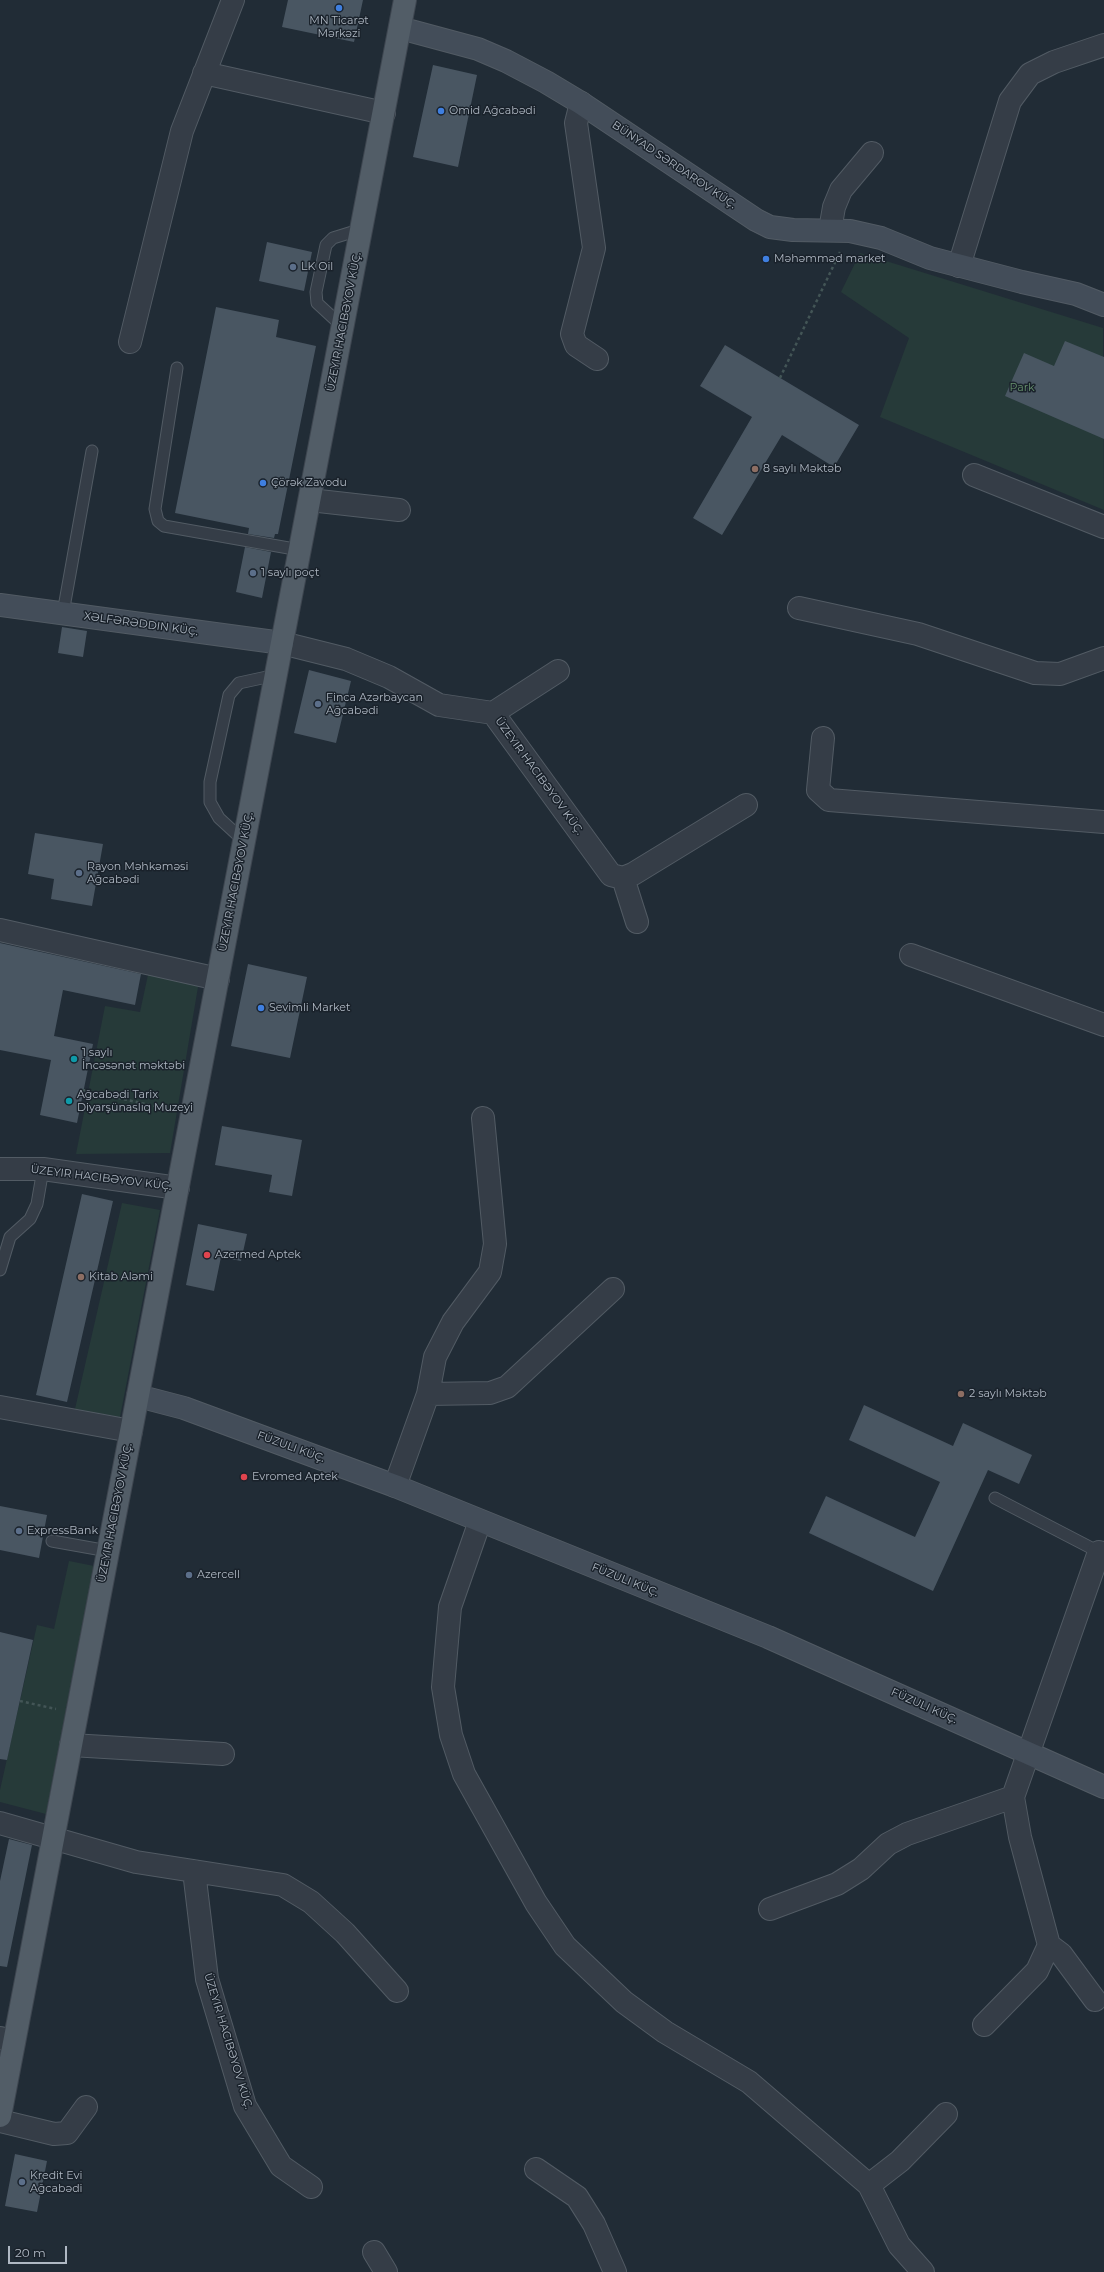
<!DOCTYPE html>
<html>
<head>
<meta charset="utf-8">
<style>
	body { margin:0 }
	#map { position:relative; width:1104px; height:2272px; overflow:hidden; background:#212c36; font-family:Montserrat,sans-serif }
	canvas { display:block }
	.scale { position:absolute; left:8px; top:2246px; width:59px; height:18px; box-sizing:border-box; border:2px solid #afb8c3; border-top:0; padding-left:5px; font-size:12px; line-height:14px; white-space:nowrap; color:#afb8c3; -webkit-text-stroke:3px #1a222b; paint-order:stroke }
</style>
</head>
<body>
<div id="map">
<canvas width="1104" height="2272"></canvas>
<div class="scale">20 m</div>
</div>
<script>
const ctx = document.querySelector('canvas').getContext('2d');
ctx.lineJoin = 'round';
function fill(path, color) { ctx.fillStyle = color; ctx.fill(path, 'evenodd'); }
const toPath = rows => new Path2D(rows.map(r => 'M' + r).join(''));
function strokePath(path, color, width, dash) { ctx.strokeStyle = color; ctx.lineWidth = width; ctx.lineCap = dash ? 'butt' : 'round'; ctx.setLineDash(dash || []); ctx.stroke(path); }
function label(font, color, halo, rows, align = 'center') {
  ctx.font = font + ' Montserrat,sans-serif'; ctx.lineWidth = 3; ctx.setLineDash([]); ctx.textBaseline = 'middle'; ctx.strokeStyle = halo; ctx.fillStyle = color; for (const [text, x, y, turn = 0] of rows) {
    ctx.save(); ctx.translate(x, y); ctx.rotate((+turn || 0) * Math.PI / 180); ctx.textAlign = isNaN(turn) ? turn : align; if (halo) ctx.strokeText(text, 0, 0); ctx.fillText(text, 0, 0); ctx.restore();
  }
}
fill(toPath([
	[860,253,1103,328,1104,510,880,417,909,338,841,292],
	[149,970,199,981,170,1153,76,1154,105,1006,140,1012],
	[122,1203,160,1210,120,1417,75,1409],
	[69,1561,94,1566,46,1814,0,1802,0,1790,37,1625,54,1629]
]), '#263a39');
fill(toPath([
	[288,0,363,0,354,42,282,27],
	[433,65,477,75,458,167,413,157],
	[267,242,312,252,304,291,259,281],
	[216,307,279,320,276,337,316,346,278,534,275,534,274,538,248,534,249,528,175,513],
	[1065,341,1104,357,1104,439,1005,396,1024,353,1054,366],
	[725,345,859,425,834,467,782,435,722,535,693,518,752,417,700,386],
	[245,547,271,552,262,598,236,592],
	[62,627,87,631,83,657,58,653],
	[309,670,351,681,336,743,294,733],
	[35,833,103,844,92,906,51,899,54,879,28,874],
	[0,943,141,974,135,1005,63,990,54,1036,93,1044,77,1123,40,1115,51,1060,0,1050],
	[248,964,307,977,290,1058,231,1046],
	[222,1126,302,1140,292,1196,269,1192,272,1175,215,1165],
	[82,1194,113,1201,67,1402,36,1395],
	[198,1224,247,1234,241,1261,221,1257,214,1291,186,1285],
	[864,1405,953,1446,963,1423,1032,1455,1019,1484,988,1470,933,1591,809,1533,826,1496,915,1537,940,1482,849,1440],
	[0,1506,47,1515,39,1558,0,1550],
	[0,1632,33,1640,7,1760,0,1759],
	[9,1839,32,1845,7,1967,0,1966,0,1881],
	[15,2154,47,2161,37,2212,5,2206]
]), '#495662');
const lane = toPath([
	[343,327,317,303,316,292,326,245,333,238,362,229],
	[177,368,155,509,158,521,164,526,300,550],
	[63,613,92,451],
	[244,841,219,818,210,802,210,782,229,695,239,683,276,675],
	[0,1270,10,1237,30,1219,37,1204,43,1169],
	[995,1498,1099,1552],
	[52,1541,108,1551]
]);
const street = toPath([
	[204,73,384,113],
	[581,103,576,123,594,248,572,334,576,345,597,359],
	[830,230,834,207,841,190,872,153],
	[959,266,1010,101,1030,74,1054,62,1104,45],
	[130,342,182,131,233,0],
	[974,475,1104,527],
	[310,500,399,510],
	[799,608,918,634,1035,673,1060,674,1104,658],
	[282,643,346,659,389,677,439,705,493,713,611,875,623,878,633,874,746,805],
	[493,713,558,671],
	[823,738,818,790,829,800,1104,822],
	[623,878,637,922],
	[0,930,218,979],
	[911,955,1104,1025],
	[0,1169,43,1169,178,1188],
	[428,1394,490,1393,507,1387,613,1289],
	[0,1407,131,1431],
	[395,1486,428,1394,435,1357,453,1322,490,1272,495,1244,483,1118],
	[480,1521,450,1607,443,1687,451,1735,464,1774,536,1903,565,1946,624,2002,665,2032,749,2082,869,2185,899,2245,923,2272],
	[71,1745,223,1754],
	[0,1823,136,1862,283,1885,311,1902,345,1933,397,1991],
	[194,1871,207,1979,245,2106,281,2166,311,2187],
	[770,1909,837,1884,861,1869,888,1844,907,1834,1013,1797],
	[1095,2000,1061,1954,1049,1945,1020,1837,1013,1797,1099,1552,1104,1554],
	[984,2025,1037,1971,1049,1945],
	[0,2038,14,2041],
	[0,2121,54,2134,67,2133,86,2107],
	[536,2169,577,2197,594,2224,615,2272],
	[869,2185,900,2161,946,2114],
	[374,2252,386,2272]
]);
const secondary = toPath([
	[400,28,478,49,506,61,546,82,581,103,756,220,770,227,793,230,850,231,881,238,930,258,1022,282,1076,294,1104,305],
	[0,605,282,643],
	[138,1396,184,1408,395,1486,768,1637,1104,1787]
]);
const primary = toPath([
	[0,2116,405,0]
]);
strokePath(lane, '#525b64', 13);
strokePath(street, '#525b64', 24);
strokePath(secondary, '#525b64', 24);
strokePath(primary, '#3e4650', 24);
strokePath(toPath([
	[780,378,840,252],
	[83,1090,172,1110],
	[20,1701,56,1709]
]), '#435556', 2.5, [3, 3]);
strokePath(lane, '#353d47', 11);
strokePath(street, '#353d47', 22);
strokePath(secondary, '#434d59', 22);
strokePath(primary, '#525d67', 22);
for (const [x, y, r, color] of [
	[339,8,4,"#3f7fe0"],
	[441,111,4,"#3f7fe0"],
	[766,259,4,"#3f7fe0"],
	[293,267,4,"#5c6f8a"],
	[755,469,4,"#8d6e63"],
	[263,483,4,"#3f7fe0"],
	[253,573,4,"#5c6f8a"],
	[318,704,4,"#5c6f8a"],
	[79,873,4,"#5c6f8a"],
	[261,1008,4,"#3f7fe0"],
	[74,1059,4,"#0f9aa8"],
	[69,1101,4,"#0f9aa8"],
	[207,1255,4,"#e0444e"],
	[81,1277,4,"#8d6e63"],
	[961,1394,4,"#8d6e63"],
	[244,1477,4,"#e0444e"],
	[19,1531,4,"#5c6f8a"],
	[189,1575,4,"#5c6f8a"],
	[22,2182,4,"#5c6f8a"]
]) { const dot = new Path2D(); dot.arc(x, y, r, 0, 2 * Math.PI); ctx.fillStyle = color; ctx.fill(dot); strokePath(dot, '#1a222b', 1.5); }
label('11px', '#afb8c3', '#1a222b', [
	["MN Ticarət",339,21,"center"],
	["Mərkəzi",339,34,"center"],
	["Omid Ağcabədi",449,111],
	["Məhəmməd market",774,259],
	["LK Oil",301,267],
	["8 saylı Məktəb",763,469],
	["Çörək Zavodu",271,483],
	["1 saylı poçt",261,573],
	["Finca Azərbaycan",326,698],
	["Ağcabədi",326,711],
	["Rayon Məhkəməsi",87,867],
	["Ağcabədi",87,880],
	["Sevimli Market",269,1008],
	["1 saylı",82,1053],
	["İncəsənət məktəbi",82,1066],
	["Ağcabədi Tarix",77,1095],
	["Diyarşünaslıq Muzeyi",77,1108],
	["Azermed Aptek",215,1255],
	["Kitab Aləmi",89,1277],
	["2 saylı Məktəb",969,1394],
	["Evromed Aptek",252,1477],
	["ExpressBank",27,1531],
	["Azercell",197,1575],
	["Kredit Evi",30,2176],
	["Ağcabədi",30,2189]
], 'left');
label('11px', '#afb8c3', '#1a222b', [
	["BÜNYAD SƏRDAROV KÜÇ.",674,165,34],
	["ÜZEYIR HACIBƏYOV KÜÇ.",344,322,-79],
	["XƏLFƏRƏDDIN KÜÇ.",141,624,8],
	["ÜZEYIR HACIBƏYOV KÜÇ.",539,776,54],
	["ÜZEYIR HACIBƏYOV KÜÇ.",236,882,-79],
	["ÜZEYIR HACIBƏYOV KÜÇ.",101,1178,7],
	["FÜZULI KÜÇ.",291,1447,20],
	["ÜZEYIR HACIBƏYOV KÜÇ.",115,1513,-79],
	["FÜZULI KÜÇ.",625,1580,22],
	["FÜZULI KÜÇ.",924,1706,24],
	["ÜZEYIR HACIBƏYOV KÜÇ.",228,2041,73]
]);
label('11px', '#68926e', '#1a222b', [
	["Park",1022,388]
]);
</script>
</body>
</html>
